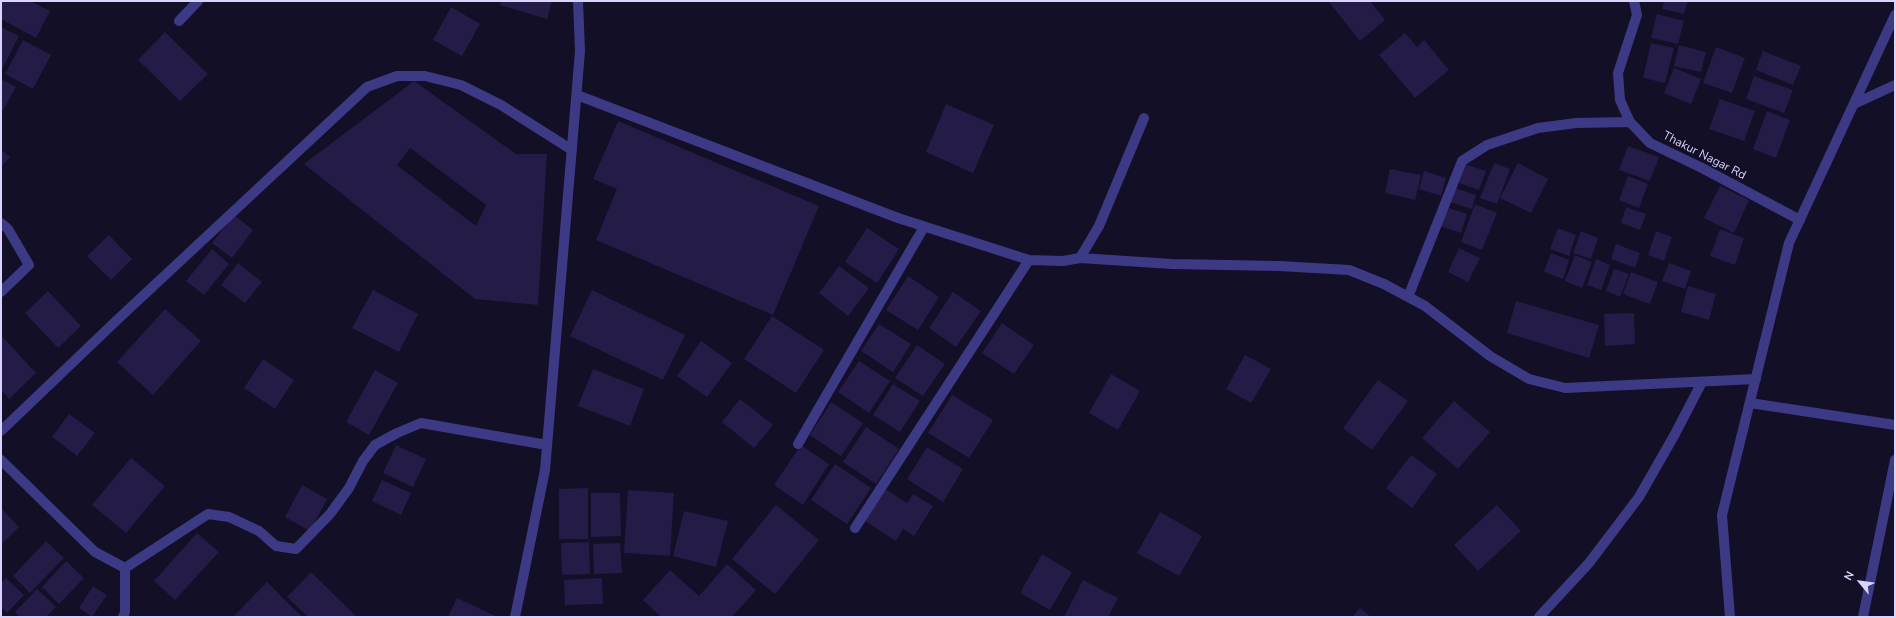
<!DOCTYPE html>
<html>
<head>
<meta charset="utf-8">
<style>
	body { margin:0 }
	#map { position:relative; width:1896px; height:618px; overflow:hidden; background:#130f26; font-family:"Nunito Sans",sans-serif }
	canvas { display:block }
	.frame { position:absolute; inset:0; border:2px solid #d9d4ff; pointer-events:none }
	.north { position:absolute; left:1840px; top:562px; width:40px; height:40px; -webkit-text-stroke:3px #130f26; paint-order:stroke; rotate:299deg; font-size:11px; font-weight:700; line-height:16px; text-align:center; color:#d9d4ff }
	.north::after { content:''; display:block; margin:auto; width:14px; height:18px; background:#d9d4ff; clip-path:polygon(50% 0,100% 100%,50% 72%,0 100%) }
</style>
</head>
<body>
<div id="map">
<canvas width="1896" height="618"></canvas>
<div class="frame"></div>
<div class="north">N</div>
</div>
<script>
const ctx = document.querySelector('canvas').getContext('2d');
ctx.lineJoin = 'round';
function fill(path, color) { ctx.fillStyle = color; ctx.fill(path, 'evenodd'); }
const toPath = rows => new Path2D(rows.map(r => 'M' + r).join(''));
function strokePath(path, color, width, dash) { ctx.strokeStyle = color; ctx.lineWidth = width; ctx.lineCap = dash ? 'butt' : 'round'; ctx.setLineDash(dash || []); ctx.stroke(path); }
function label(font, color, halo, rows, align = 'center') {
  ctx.font = font + ' "Nunito Sans",sans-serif'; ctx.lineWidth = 3; ctx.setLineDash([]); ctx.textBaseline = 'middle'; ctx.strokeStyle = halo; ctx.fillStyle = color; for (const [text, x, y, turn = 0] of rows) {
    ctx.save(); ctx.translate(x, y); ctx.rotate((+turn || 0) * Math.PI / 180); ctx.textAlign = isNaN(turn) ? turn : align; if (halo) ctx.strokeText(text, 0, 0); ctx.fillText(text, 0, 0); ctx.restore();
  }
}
fill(toPath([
	[2,1,30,1,50,11,36,38,1,19],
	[501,1,552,1,547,19,500,5],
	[1328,1,1370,1,1385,20,1360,41],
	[1664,1,1688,1,1684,14,1662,9],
	[451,7,480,24,462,56,433,40],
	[1657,14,1684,21,1678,44,1651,38],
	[1,27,19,36,1,71],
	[165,32,208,74,180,101,138,60],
	[1405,33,1417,47,1424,40,1449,70,1415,98,1379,55],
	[23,40,51,55,33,89,5,74],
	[1651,43,1674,48,1665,83,1643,78],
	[1679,45,1706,52,1701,72,1674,66],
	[1716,47,1745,58,1732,93,1703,83],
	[1763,51,1801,66,1793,85,1756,70],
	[1674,68,1701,79,1691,104,1664,93],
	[1754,76,1793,90,1784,113,1746,99],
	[1,79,16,87,1,114],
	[414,81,516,154,547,154,538,305,475,299,304,164],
	[410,148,486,205,476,226,397,165],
	[1720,99,1755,111,1744,141,1709,129],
	[946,104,994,125,973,173,926,152],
	[1767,111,1790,120,1776,158,1753,149],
	[618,121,819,206,773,315,596,240,617,189,593,179],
	[1628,146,1659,157,1650,181,1619,170],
	[1,150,10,157,1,167],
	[1494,163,1510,169,1497,204,1480,198],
	[1518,163,1548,179,1531,213,1500,198],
	[1465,164,1486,171,1479,190,1459,183],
	[1390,169,1421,175,1415,200,1385,193],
	[1424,171,1446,178,1441,196,1419,189],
	[1628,176,1648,184,1639,208,1619,200],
	[1720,186,1749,200,1734,233,1704,218],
	[1455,188,1476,195,1472,209,1450,202],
	[1475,204,1497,213,1482,250,1461,242],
	[1446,207,1467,214,1461,233,1440,226],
	[1626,207,1646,214,1640,230,1621,223],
	[234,215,253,230,232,258,212,243],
	[867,228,899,249,877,283,845,262],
	[1558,228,1576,235,1569,256,1550,249],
	[1720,229,1744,238,1735,265,1710,256],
	[1581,231,1598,238,1591,259,1573,253],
	[1656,231,1672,237,1664,261,1648,255],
	[109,235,132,259,111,280,87,256],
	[1616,244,1640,253,1635,268,1611,259],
	[1459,248,1480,258,1468,282,1448,272],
	[212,249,229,264,204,295,186,281],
	[1551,253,1569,260,1563,279,1544,272],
	[1575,255,1592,262,1582,288,1565,281],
	[1596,259,1610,265,1601,290,1587,285],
	[238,263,262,282,245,303,221,285],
	[1669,263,1691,271,1685,289,1662,281],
	[839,266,869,288,848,316,819,293],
	[1614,269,1629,274,1620,297,1606,291],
	[1631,272,1658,282,1650,304,1623,294],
	[908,276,939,297,918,330,886,310],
	[1688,286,1716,294,1709,320,1681,312],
	[373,290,418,314,399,352,352,328],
	[592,290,685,335,663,380,570,336],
	[48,291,81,326,58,348,25,313],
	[953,292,981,311,956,347,929,328],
	[1516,301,1599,325,1589,358,1507,333],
	[165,309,201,341,153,395,117,362],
	[1634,313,1635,344,1605,346,1604,314],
	[772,316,824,350,796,393,744,359],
	[1002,323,1034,345,1014,374,982,353],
	[879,324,911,344,893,372,861,351],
	[1,335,36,373,9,399,1,390],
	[701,341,732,363,707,397,677,376],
	[917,345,945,364,923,396,895,378],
	[1245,355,1271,369,1251,403,1226,389],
	[263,359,294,380,275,409,244,388],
	[859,361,890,381,869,413,838,392],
	[593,369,644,389,630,426,578,406],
	[375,370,398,383,369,435,346,422],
	[1111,374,1140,391,1118,430,1089,413],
	[1378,380,1408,401,1372,450,1343,428],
	[893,384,920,401,900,432,873,415],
	[952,395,993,420,969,458,928,433],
	[740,399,773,425,754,448,722,422],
	[1454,401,1490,432,1458,469,1422,438],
	[831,402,863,423,841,456,810,435],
	[69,414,95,433,77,456,52,437],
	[866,427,899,449,876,484,843,462],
	[396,445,426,459,413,487,383,473],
	[801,445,829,464,803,505,774,485],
	[927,447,963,469,943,502,907,479],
	[1411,455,1437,474,1412,508,1386,488],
	[131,458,165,486,126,533,92,505],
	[835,464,871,488,847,524,811,500],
	[382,480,411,493,401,515,372,501],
	[302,485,327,499,310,531,285,517],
	[588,488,588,539,559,539,559,489],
	[885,489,907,503,913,494,933,506,914,536,903,529,896,541,865,521],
	[628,490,674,493,670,556,624,553],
	[591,493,620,493,621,536,591,537],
	[776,505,819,540,775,594,732,559],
	[1497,505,1521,531,1478,571,1454,545],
	[1,508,19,527,1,545],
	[684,511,728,521,716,567,673,556],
	[1160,512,1202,536,1179,576,1137,553],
	[197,533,219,552,175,600,154,581],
	[46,541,64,558,30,593,13,576],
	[589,542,590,574,562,575,561,543],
	[620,543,622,573,594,574,593,544],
	[1042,554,1072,572,1050,610,1020,593],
	[66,561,84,578,59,604,42,587],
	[727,564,756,590,732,617,661,617,643,600,670,570,699,596],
	[311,572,356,616,355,617,308,617,287,597],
	[6,578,24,595,7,613,1,607,1,583],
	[602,578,603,604,565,605,564,580],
	[1083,580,1118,598,1108,617,1064,617],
	[267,582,302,617,233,617],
	[93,586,107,595,92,617,79,608],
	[37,589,56,607,46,617,19,617,15,612],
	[457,598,498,617,448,617],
	[1360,608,1371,617,1352,617]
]), '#241b47');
strokePath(toPath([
	[1634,1,1637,15,1618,73,1620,100,1630,122,1650,143,1702,168,1800,220],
	[179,21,198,1],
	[577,95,898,218,1029,260,1063,261,1080,258,1099,226,1144,118],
	[1854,104,1895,85],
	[1,223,8,229,29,265,1,292],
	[1080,258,1172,264,1279,266,1349,270,1384,284,1425,306,1490,356,1529,379,1565,388,1756,379],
	[1408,297,1462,161,1487,145,1538,128,1576,123,1630,122],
	[1750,403,1895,425],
	[1,431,117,320,367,87,397,76,425,76,461,85,501,105,572,150],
	[798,444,924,227],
	[1,460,95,552,125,568,208,514,229,517,259,531,276,546,296,549,330,514,349,488,363,461,375,445,397,433,421,423,547,445],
	[855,528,1029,260],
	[123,617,125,612,125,568],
	[515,617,545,470,580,51,578,1],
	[1539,617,1589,563,1639,497,1675,434,1702,382],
	[1863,617,1895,460]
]), '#3d3a85', 10);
strokePath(toPath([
	[1730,617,1722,515,1789,243,1895,15]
]), '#3d3a85', 10);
label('12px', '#d9d4ff', '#130f26', [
	["Thakur Nagar Rd",1704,156,27]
]);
</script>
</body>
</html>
